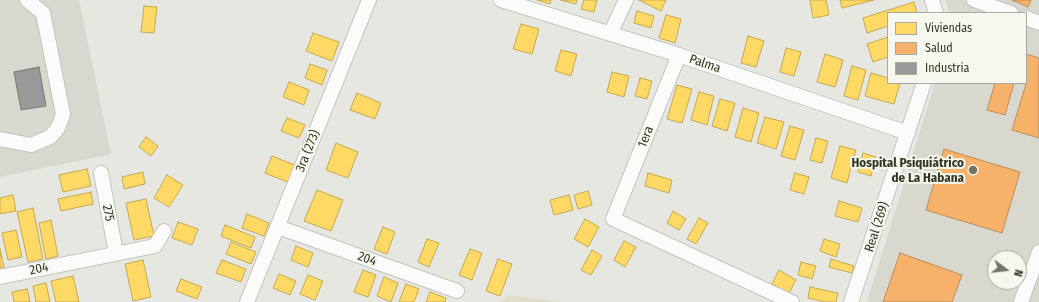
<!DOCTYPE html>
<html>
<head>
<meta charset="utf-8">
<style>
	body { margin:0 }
	#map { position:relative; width:1039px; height:302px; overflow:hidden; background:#e7e7e2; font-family:"Fira Sans Condensed",sans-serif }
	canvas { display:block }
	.legend { position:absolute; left:887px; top:12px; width:140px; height:72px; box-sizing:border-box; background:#f6f7ef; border:1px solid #a7ab9d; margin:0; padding:5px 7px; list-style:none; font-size:12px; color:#313921 }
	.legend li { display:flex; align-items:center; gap:8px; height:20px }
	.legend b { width:20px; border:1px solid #a7ab9d }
	.north { position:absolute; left:987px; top:250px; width:40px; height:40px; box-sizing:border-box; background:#f6f7ef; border:1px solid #a7ab9d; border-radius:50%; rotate:105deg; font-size:11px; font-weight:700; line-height:16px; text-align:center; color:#313921 }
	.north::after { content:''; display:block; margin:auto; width:14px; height:18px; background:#717665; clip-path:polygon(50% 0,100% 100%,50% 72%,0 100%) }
</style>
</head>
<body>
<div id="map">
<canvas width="1039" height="302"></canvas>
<ul class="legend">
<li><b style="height:11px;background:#ffd966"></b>Viviendas</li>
<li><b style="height:11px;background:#f6b26b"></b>Salud</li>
<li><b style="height:11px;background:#999"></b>Industria</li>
</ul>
<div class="north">N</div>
</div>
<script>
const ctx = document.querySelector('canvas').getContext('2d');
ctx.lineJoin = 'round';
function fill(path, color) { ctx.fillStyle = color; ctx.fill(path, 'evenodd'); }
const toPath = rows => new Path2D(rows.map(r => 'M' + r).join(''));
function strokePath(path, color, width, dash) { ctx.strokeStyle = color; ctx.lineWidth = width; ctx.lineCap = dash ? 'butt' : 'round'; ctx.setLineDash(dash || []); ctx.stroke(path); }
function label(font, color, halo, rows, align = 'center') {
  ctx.font = font + ' "Fira Sans Condensed",sans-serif'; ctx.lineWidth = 4; ctx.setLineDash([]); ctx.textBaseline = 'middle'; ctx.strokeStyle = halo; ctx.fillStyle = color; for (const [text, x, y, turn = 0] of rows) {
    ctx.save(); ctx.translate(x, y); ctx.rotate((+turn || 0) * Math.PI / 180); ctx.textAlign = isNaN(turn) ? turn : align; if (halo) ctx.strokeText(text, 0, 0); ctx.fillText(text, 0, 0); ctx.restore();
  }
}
fill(toPath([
	[0,0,79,0,111,154,0,177],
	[946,0,1039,0,1039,302,867,302,935,83,1026,83,1026,13,949,13],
	[995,258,1019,258,1019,282,995,282]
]), '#d8d8cf');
fill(toPath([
	[508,295,562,302,499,302]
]), '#e0decb');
const homes = toPath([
	[537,0,551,0,550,4,537,0],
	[561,0,577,0,576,4,561,0],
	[584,0,597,0,594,12,581,9,584,0],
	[639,0,666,0,661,11,639,0],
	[810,0,826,0,829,15,813,18,810,0],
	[840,0,874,0,842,8,840,0],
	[914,2,917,13,888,13,888,26,867,33,863,18,914,2],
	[144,6,157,7,154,33,141,32,144,6],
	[637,11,654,16,651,28,634,23,637,11],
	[666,15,681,19,675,43,659,38,666,15],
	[521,24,539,29,532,54,513,49,521,24],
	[313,33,339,42,332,61,306,51,313,33],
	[748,36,764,41,756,67,741,63,748,36],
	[888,37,888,57,873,62,867,44,888,37],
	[786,48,801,52,794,76,780,72,786,48],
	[561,50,577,54,571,76,555,71,561,50],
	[825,54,843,60,835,87,817,82,825,54],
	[310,64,327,70,322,85,305,78,310,64],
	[852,66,866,70,858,100,844,96,852,66],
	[612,72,629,76,624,97,607,92,612,72],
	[871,73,888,78,888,83,900,83,894,104,865,96,871,73],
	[640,78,652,81,647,99,635,96,640,78],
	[289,82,309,90,304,105,283,97,289,82],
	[677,85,692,89,682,123,667,119,677,85],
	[699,92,714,96,707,125,691,120,699,92],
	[357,93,381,103,375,119,350,110,357,93],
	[720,99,735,103,727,131,712,126,720,99],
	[743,108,759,113,751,142,735,137,743,108],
	[765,117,784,122,776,149,757,143,765,117],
	[287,118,305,125,299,138,281,131,287,118],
	[790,126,804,130,795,160,781,156,790,126],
	[146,137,158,146,151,156,139,147,146,137],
	[816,138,828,141,822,163,810,160,816,138],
	[336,143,358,152,348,178,326,170,336,143],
	[840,146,856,150,847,183,831,178,840,146],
	[863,153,876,157,871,176,858,172,863,153],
	[272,156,297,166,290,183,265,173,272,156],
	[87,169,91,186,63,192,59,175,87,169],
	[143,172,145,184,124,189,122,177,143,172],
	[648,173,672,180,669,193,645,186,648,173],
	[795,173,809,177,804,194,790,190,795,173],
	[167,175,183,185,169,207,154,198,167,175],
	[317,190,343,200,331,231,304,221,317,190],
	[588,191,592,205,578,209,574,195,588,191],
	[91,192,93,204,61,211,58,199,91,192],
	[13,195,16,211,0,214,0,198,13,195],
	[569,195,573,210,554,215,550,200,569,195],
	[146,199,154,236,134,240,126,203,146,199],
	[839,201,862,208,858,222,835,216,839,201],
	[33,208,43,259,28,262,17,212,33,208],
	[673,211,686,219,679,230,667,223,673,211],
	[247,214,269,223,264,236,242,228,247,214],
	[699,218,708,223,696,244,687,239,699,218],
	[585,219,599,227,588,247,574,239,585,219],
	[51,220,58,256,46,259,39,223,51,220],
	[178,222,198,229,192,245,172,238,178,222],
	[225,225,255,237,251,248,221,236,225,225],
	[383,227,395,232,387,254,374,249,383,227],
	[16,230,22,257,8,260,2,233,16,230],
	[427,239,439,243,429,267,418,262,427,239],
	[824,239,840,244,836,257,820,251,824,239],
	[624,241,636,247,625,267,614,260,624,241],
	[231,242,256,252,251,264,226,254,231,242],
	[296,246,313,253,308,267,291,260,296,246],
	[0,249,4,267,0,268,0,249],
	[470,249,482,253,472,280,459,275,470,249],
	[592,250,602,256,591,275,581,270,592,250],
	[498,259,512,264,500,296,486,291,498,259],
	[831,259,854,266,852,273,829,267,831,259],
	[143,260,151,297,133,301,125,264,143,260],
	[222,260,246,269,241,282,216,273,222,260],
	[801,262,816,266,812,279,798,275,801,262],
	[363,270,376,275,368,297,354,292,363,270],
	[779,270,796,280,789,293,772,284,779,270],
	[279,274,296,281,290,295,273,288,279,274],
	[308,275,323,281,315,300,300,294,308,275],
	[73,276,79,302,56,302,51,281,73,276],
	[384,277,398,283,391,302,377,296,384,277],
	[181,279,202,287,197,299,176,291,181,279],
	[46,283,50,302,36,302,33,286,46,283],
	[406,284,419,289,414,302,399,302,406,284],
	[810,287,838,293,836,302,825,302,808,298,810,287],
	[27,289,30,302,14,302,12,292,27,289],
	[430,292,446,298,445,302,426,302,430,292]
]);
fill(homes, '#ffd966');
strokePath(homes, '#c1a951', 1);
const health = toPath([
	[1012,0,1031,0,1028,7,1012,0],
	[1026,54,1039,58,1039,138,1012,130,1026,84,1022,83,1026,83,1026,54],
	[995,83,1014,83,1005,115,987,110,995,83],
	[944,149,1020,172,1002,233,926,210,944,149],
	[900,253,962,275,952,302,883,302,900,253]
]);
fill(health, '#f6b26b');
strokePath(health, '#bb8e55', 1);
const industry = toPath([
	[39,67,46,106,21,110,14,72,39,67]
]);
fill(industry, '#999');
strokePath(industry, '#7a7c75', 1);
const minor = toPath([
	[501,0,679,55,908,133],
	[932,0,936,13],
	[974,0,1011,13],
	[1026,18,1039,23],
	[610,34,626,0],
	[679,55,613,219,792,302],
	[0,139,31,145,50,137,58,128,63,114,43,13,27,0],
	[101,173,116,253],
	[278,227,457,291],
	[0,277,155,246,164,231],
	[247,302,369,0],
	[851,302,924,83],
	[1021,302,1039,252]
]);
strokePath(minor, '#c3c4bf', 16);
strokePath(minor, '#fbfbfb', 14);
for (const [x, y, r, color] of [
	[973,170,5,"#717665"]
]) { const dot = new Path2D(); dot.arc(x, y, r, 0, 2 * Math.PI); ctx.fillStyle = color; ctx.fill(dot); strokePath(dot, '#f6f7ef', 1.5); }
label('13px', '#313921', '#f6f7ef', [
	["Palma",705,64,19],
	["1era",646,137,-68],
	["3ra (273)",308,151,-68],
	["275",108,213,79],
	["Real (269)",877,227,-72],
	["204",367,259,20],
	["204",39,269,-12]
]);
label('bold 13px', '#313921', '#f6f7ef', [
	["Hospital Psiquiátrico",964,163],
	["de La Habana",964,178]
], 'right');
</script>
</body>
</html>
